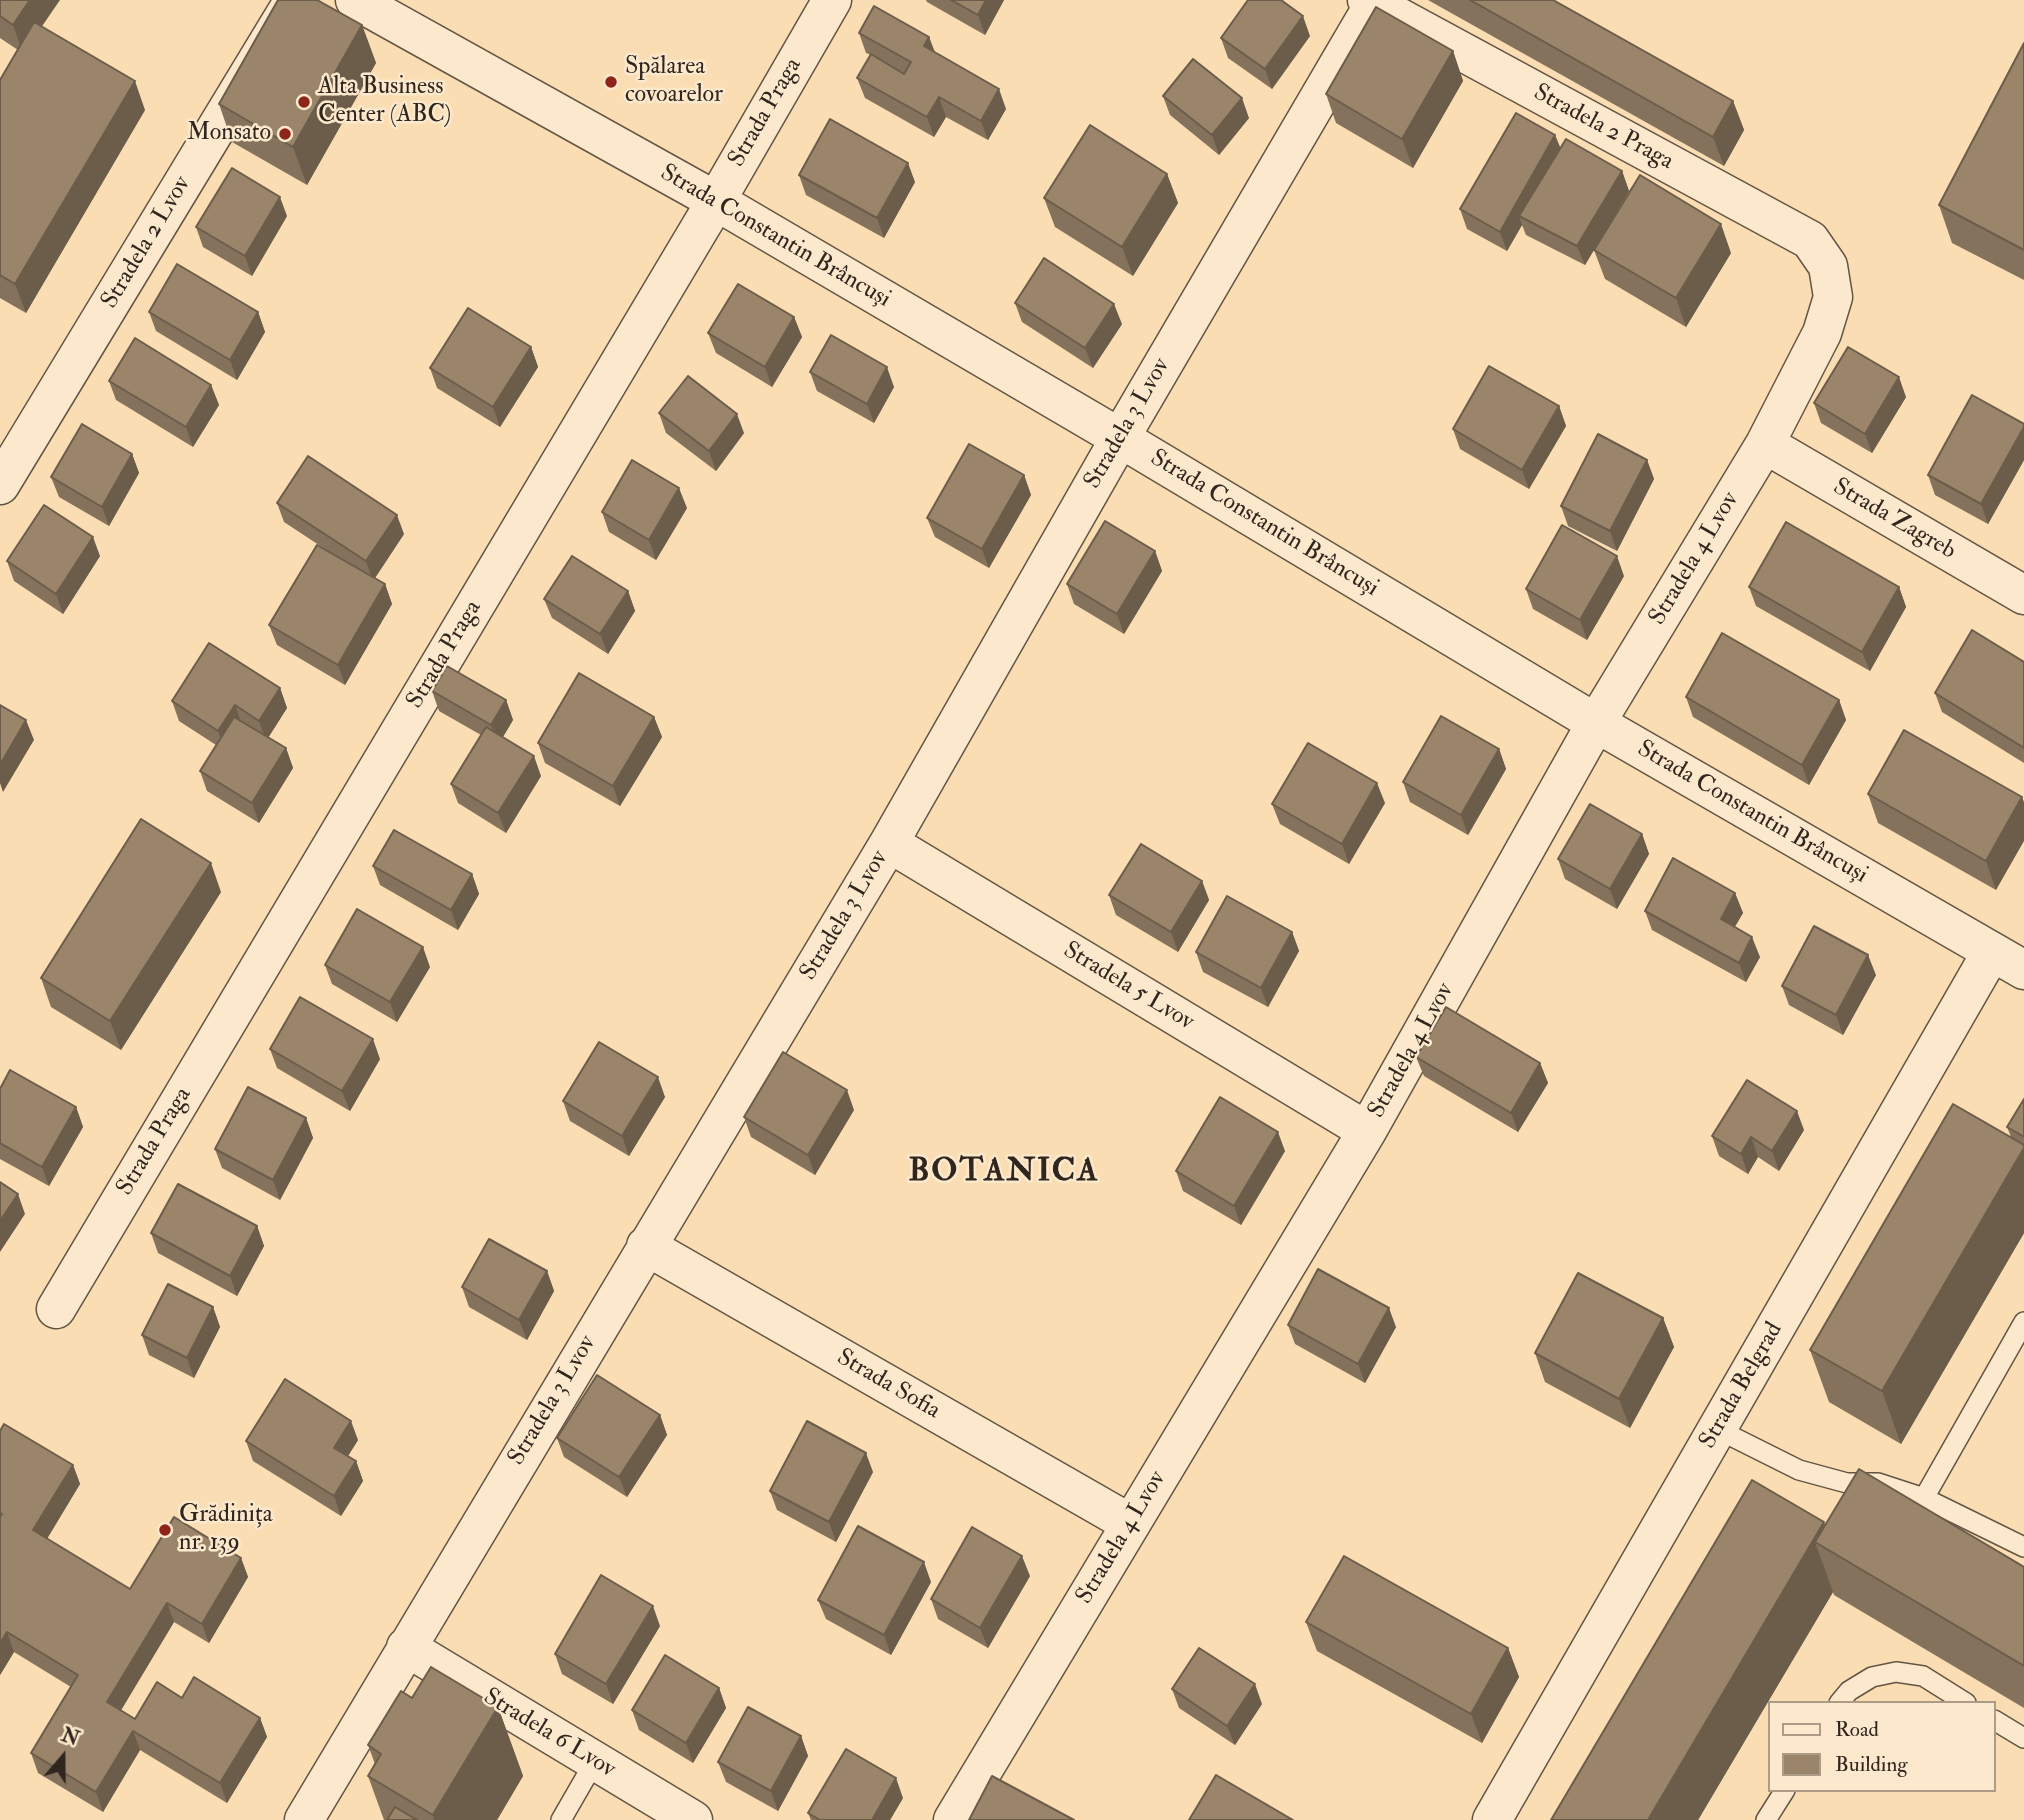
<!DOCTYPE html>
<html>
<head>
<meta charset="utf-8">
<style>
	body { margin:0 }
	#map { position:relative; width:2024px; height:1820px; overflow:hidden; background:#faddb2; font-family:"IM FELL Double Pica",serif }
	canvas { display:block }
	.legend { position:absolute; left:1768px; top:1701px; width:228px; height:91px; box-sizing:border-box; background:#fce9cd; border:2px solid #ab9b87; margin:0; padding:9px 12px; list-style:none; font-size:21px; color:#31261e }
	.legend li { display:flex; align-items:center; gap:14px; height:35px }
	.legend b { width:35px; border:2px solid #ab9b87 }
	.north { position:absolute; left:28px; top:1722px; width:70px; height:70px; -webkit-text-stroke:5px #fce9cd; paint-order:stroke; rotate:20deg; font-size:19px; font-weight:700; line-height:28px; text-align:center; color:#31261e }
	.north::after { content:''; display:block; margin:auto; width:24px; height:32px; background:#31261e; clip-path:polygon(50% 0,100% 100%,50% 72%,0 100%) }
</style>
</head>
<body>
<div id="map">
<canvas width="2024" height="1820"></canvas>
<ul class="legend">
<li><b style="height:9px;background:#fce9cd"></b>Road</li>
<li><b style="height:19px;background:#9a856b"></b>Building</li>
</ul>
<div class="north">N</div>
</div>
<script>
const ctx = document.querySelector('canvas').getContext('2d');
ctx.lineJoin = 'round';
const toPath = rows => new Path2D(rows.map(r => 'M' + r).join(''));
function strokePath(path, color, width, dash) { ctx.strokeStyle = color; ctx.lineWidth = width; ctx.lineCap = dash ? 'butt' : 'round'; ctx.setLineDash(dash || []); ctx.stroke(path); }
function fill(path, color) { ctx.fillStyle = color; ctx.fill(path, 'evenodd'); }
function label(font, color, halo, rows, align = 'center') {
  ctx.font = font + ' "IM FELL Double Pica",serif'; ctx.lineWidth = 5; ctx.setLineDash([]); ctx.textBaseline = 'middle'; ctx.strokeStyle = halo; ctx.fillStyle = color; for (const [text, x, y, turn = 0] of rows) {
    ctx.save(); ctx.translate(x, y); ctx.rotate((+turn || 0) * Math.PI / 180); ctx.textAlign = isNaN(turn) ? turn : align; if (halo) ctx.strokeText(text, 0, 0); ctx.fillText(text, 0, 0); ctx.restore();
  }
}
const lane = toPath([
	[1717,1429,1799,1470,1847,1483,1878,1483,1924,1498,2024,1547],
	[1924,1498,2024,1322],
	[1839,1703,1849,1691,1872,1677,1896,1672,1923,1676,1966,1703],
	[1994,1720,2024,1738],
	[561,1820,595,1761],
	[1766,1820,1785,1790]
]);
const street = toPath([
	[355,0,716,201,1120,438,1596,723,2024,970],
	[1765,444,2024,595],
	[0,485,294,0],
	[889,843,1367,1131],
	[646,1246,1131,1524],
	[56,1309,716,201,832,0],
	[406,1647,693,1820],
	[304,1820,889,843,1120,438,1374,4],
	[953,1820,1367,1131,1596,723,1765,444,1822,333,1833,297,1828,266,1810,240,1367,0],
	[1492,1820,1991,953]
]);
strokePath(lane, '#635443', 22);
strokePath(street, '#635443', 41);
strokePath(lane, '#fce9cd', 19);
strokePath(street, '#fce9cd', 38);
fill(toPath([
	[0,0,42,26,145,110,26,313,0,298,0,80,18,50,0,38],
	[926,0,1004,0,985,35,927,2],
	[1428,0,1553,0,1733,101,1744,130,1724,166],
	[362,25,376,63,307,185,232,142,219,104],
	[859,33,929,37,935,52,1006,109,988,140,946,117,934,137,865,98,857,78,871,55,866,53],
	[1310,36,1272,89,1228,58,1221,38],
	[2024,43,2024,280,1952,243,1939,205],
	[1453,51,1463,81,1413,168,1336,123,1326,94],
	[1163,96,1249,118,1219,155,1170,115],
	[1555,135,1560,148,1622,171,1629,191,1585,265,1526,235,1522,225,1507,251,1467,229,1460,209],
	[1167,174,1178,203,1133,276,1055,227,1044,198],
	[799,175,915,182,884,238,806,195],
	[287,216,252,276,203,247,196,227],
	[1594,250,1731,253,1686,327,1605,279],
	[1015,303,1122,324,1093,368,1022,322],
	[149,312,258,312,265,332,237,380,156,331],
	[794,317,802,337,772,387,716,353,708,333],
	[531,347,538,367,500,427,437,388,430,368],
	[810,372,894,387,874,423,817,391],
	[109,381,211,385,219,405,193,447,116,400],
	[1906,397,1872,453,1821,423,1814,403],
	[1559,406,1566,426,1529,489,1460,449,1453,429],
	[659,413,744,433,716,471,666,433],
	[2024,424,2024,460,1988,524,1935,495,1928,475],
	[132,454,139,473,109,526,59,497,51,477],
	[1647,460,1654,479,1617,551,1568,526,1561,506],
	[1024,475,1031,495,989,568,935,537,927,518],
	[277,503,404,534,375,578,385,584,392,604,345,685,277,645,269,625,325,549,284,522],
	[687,508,656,560,609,532,602,512],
	[1155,551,1162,571,1124,634,1074,604,1067,584],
	[100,556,63,614,14,581,7,561],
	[1624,576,1587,640,1533,609,1526,589],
	[1749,587,1899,587,1906,607,1870,671,1756,606],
	[628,591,635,611,608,654,552,618,544,599],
	[2024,662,2024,763,1942,712,1935,693],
	[280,688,287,708,268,738,286,748,293,768,259,823,207,791,200,771,216,745,179,721,172,701],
	[432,691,506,700,513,720,503,737,541,776,506,833,458,803,451,784,481,735,439,711],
	[1686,697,1839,700,1846,720,1809,785,1693,717],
	[654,717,662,737,620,806,545,763,538,743],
	[1499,749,1506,769,1468,835,1410,802,1403,782],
	[1868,794,2022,797,1996,890,1878,823],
	[1385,803,1349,864,1280,824,1272,804],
	[1642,834,1649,854,1617,909,1565,879,1558,859],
	[373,866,472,874,479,894,458,930,380,885],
	[1202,881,1209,900,1178,952,1116,915,1109,895],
	[221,892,121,1050,51,1007,41,978],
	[1735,893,1743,913,1734,927,1760,957,1746,982,1652,930,1645,911],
	[1292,932,1299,951,1268,1007,1203,972,1196,952],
	[325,965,430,967,397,1022,332,984],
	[1876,975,1843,1035,1789,1005,1782,986],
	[270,1049,380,1059,350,1111,277,1068],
	[1416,1057,1540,1063,1548,1083,1518,1132,1424,1076],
	[0,1089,76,1107,83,1127,49,1186,0,1159],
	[665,1097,629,1156,570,1121,563,1101],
	[2024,1099,2024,1233,1901,1444,1829,1402,1810,1350,2011,1137,2007,1127],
	[854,1110,815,1175,751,1137,744,1117],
	[306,1118,313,1138,280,1200,222,1168,215,1149],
	[1804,1130,1779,1171,1758,1157,1748,1174,1719,1156,1712,1136],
	[1285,1151,1241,1225,1183,1191,1176,1171],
	[257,1226,264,1246,237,1296,158,1253,151,1233],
	[547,1271,554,1291,527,1340,469,1307,462,1287],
	[213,1307,220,1327,194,1378,149,1355,142,1335],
	[1663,1318,1674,1347,1630,1428,1545,1382,1535,1353],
	[1288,1325,1396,1327,1365,1383,1295,1344],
	[660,1415,667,1435,627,1497,564,1457,557,1438],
	[0,1431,73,1465,80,1484,47,1539,130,1589,241,1558,248,1577,209,1643,174,1622,121,1710,135,1719,182,1698,260,1718,267,1737,227,1803,140,1750,103,1812,38,1773,31,1753,71,1687,14,1652,0,1675],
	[358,1440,348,1456,356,1461,363,1481,341,1516,253,1461,246,1441],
	[873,1472,836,1542,777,1510,770,1491],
	[1825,1525,2024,1567,2024,1708,1834,1595,1833,1592,1698,1820,1551,1820],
	[1030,1576,988,1648,938,1619,931,1599],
	[931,1582,891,1655,826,1619,818,1600],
	[1306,1622,1508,1648,1519,1677,1482,1743,1317,1651],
	[660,1626,613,1704,562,1674,555,1654],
	[719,1688,726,1708,693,1763,639,1730,632,1710],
	[1172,1689,1262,1704,1235,1745,1179,1708],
	[412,1698,498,1707,523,1776,497,1820,384,1820,368,1776,375,1764,368,1745],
	[801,1736,808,1756,778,1811,726,1782,718,1762],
	[903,1798,890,1820,811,1820,808,1813]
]), '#84725c');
fill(toPath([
	[30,0,60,0,23,54,13,25],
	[986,0,1004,0,985,35,978,15],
	[1303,16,1310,36,1272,89,1265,69],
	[362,25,376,63,307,185,293,147],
	[929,37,936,57,924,46],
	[1453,51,1463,81,1413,168,1402,139],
	[135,81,145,110,26,313,15,284],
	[999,89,1006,109,988,140,981,121],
	[939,97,946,117,934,137,927,117],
	[1242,98,1249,118,1219,155,1212,135],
	[1733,101,1744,130,1724,166,1713,137],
	[1555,135,1563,154,1519,216,1522,225,1507,251,1500,232],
	[908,163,915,182,884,238,877,218],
	[1622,171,1629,191,1585,265,1577,246],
	[1167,174,1178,203,1133,276,1122,247],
	[280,197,287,216,252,276,245,256],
	[1721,224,1731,253,1686,327,1676,298],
	[1114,304,1122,324,1093,368,1085,348],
	[258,312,265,332,237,380,230,360],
	[794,317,802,337,772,387,765,367],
	[531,347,538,367,500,427,493,407],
	[887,367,894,387,874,423,867,404],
	[1899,377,1906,397,1872,453,1865,434],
	[211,385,219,405,193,447,186,427],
	[1559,406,1566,426,1529,489,1522,470],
	[737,414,744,433,716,471,709,451],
	[2024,427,2024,460,1988,524,1981,504],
	[132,454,139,473,109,526,102,507],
	[1647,460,1654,479,1617,551,1610,531],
	[1024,475,1031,495,989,568,982,549],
	[679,488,687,508,656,560,649,540],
	[397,515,404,534,373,581,366,561],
	[93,537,100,556,63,614,56,594],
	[1155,551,1162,571,1124,634,1117,614],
	[1617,556,1624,576,1587,640,1580,620],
	[385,584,392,604,345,685,338,665],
	[1899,587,1906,607,1870,671,1862,652],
	[628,591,635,611,608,654,600,634],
	[280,688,287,708,266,741,259,721],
	[506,700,513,720,498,745,491,725],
	[1839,700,1846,720,1809,785,1802,765],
	[235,705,242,725,225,751,218,731],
	[654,717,662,737,620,806,613,786],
	[26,720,34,740,3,792,0,783,0,765],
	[286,748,293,768,259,823,252,803],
	[1499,749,1506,769,1468,835,1461,815],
	[534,756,541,776,506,833,498,813],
	[1377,783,1385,803,1349,864,1342,844],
	[2022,797,2024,802,2024,841,1996,890,1986,861],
	[1642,834,1649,854,1617,909,1610,889],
	[211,863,221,892,121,1050,110,1021],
	[472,874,479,894,458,930,451,910],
	[1202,881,1209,900,1178,952,1171,932],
	[1735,893,1743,913,1728,939,1721,919],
	[1292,932,1299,951,1268,1007,1261,988],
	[1752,937,1760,957,1746,982,1739,963],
	[423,947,430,967,397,1022,390,1002],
	[1868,955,1876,975,1843,1035,1836,1015],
	[373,1039,380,1059,350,1111,342,1091],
	[1540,1063,1548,1083,1518,1132,1511,1113],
	[658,1077,665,1097,629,1156,622,1136],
	[847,1090,854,1110,815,1175,808,1155],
	[76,1107,83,1127,49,1186,42,1167],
	[1797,1111,1804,1130,1779,1171,1772,1151],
	[306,1118,313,1138,280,1200,273,1180],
	[1278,1132,1285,1151,1241,1225,1234,1206],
	[1751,1137,1758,1157,1748,1174,1741,1154],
	[2024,1148,2024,1233,1901,1444,1882,1391],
	[18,1194,25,1214,0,1252,0,1221],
	[257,1226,264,1246,237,1296,230,1276],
	[547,1271,554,1291,527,1340,519,1320],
	[213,1307,220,1327,194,1378,187,1358],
	[1389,1308,1396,1327,1365,1383,1358,1364],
	[1663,1318,1674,1347,1630,1428,1619,1399],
	[660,1415,667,1435,627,1497,619,1477],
	[351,1421,358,1440,341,1467,334,1448],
	[866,1453,873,1472,836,1542,829,1522],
	[356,1461,363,1481,341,1516,334,1496],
	[73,1465,80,1484,40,1550,33,1530],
	[1824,1522,1836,1555,1815,1542,1833,1592,1698,1820,1648,1820],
	[1022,1556,1030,1576,988,1648,980,1628],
	[241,1558,248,1577,209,1643,202,1624],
	[924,1562,931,1582,891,1655,884,1635],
	[167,1603,174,1622,114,1722,107,1702],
	[653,1606,660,1626,613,1704,606,1684],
	[7,1632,14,1652,0,1675,0,1643],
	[1508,1648,1519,1677,1482,1743,1471,1714],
	[1255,1684,1262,1704,1235,1745,1227,1726],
	[719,1688,726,1708,693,1763,686,1743],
	[498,1707,523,1776,497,1820,434,1820,433,1815],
	[260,1718,267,1737,227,1803,220,1783],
	[133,1731,140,1750,103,1812,96,1792],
	[801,1736,808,1756,778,1811,771,1791],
	[896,1778,903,1798,890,1820,872,1820]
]), '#6c5d4b');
const building = toPath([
	[0,0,30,0,13,25,0,16,0,0],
	[278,0,317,0,362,25,293,147,219,104,278,0],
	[951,0,986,0,978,15,951,0],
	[1248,0,1281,0,1303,16,1265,69,1221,38,1248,0],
	[1470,0,1553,0,1733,101,1713,137,1470,0],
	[874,6,929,37,924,46,999,89,981,121,939,97,927,117,857,78,871,54,904,74,911,62,859,33,874,6],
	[1376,7,1453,51,1402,139,1326,94,1376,7],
	[34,22,135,81,15,284,0,275,0,80,34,22],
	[2024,43,2024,250,1939,205,2024,43],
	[1193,59,1242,98,1212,135,1163,96,1193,59],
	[1516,113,1555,135,1500,232,1460,209,1516,113],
	[830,119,908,163,877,218,799,175,830,119],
	[1090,125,1167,174,1122,247,1044,198,1090,125],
	[1566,139,1622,171,1577,246,1519,216,1566,139],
	[232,168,280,197,245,256,196,227,232,168],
	[1640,175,1721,224,1676,298,1594,250,1640,175],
	[1044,258,1114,304,1085,348,1015,303,1044,258],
	[177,264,258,312,230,360,149,312,177,264],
	[738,284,794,317,765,367,708,333,738,284],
	[468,308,531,347,493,407,430,368,468,308],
	[831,335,887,367,867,404,810,372,831,335],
	[135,338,211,385,186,427,109,381,135,338],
	[1848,347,1899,377,1865,434,1814,403,1848,347],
	[1489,366,1559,406,1522,470,1453,429,1489,366],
	[688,376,737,414,709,451,659,413,688,376],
	[1972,395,2024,424,2024,427,1981,504,1928,475,1972,395],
	[82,424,132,454,102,507,51,477,82,424],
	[1598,434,1647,460,1610,531,1561,506,1598,434],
	[969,444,1024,475,982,549,927,518,969,444],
	[308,456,397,515,366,561,277,503,308,456],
	[632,460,679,488,649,540,602,512,632,460],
	[44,505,93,537,56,594,7,561,44,505],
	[1105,521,1155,551,1117,614,1067,584,1105,521],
	[1786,522,1899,587,1862,652,1749,587,1786,522],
	[1562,525,1617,556,1580,620,1526,589,1562,525],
	[317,545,385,584,338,665,269,625,317,545],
	[572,556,628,591,600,634,544,599,572,556],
	[1972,630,2024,662,2024,748,1935,693,1972,630],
	[1722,633,1839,700,1802,765,1686,697,1722,633],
	[209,643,280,688,259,721,235,705,218,731,172,701,209,643],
	[447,666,506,700,491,725,432,691,447,666],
	[579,673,654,717,613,786,538,743,579,673],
	[0,705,26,720,0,765,0,705],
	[1441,716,1499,749,1461,815,1403,782,1441,716],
	[234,717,286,748,252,803,200,771,234,717],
	[486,727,534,756,498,813,451,784,486,727],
	[1904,730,2022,797,1986,861,1868,794,1904,730],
	[1308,743,1377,783,1342,844,1272,804,1308,743],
	[1590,804,1642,834,1610,889,1558,859,1590,804],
	[141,819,211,863,110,1021,41,978,141,819],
	[394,830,472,874,451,910,373,866,394,830],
	[1141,844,1202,881,1171,932,1109,895,1141,844],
	[1673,858,1735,893,1721,919,1752,937,1739,963,1645,911,1673,858],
	[1227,896,1292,932,1261,988,1196,952,1227,896],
	[357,909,423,947,390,1002,325,965,357,909],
	[1814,926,1868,955,1836,1015,1782,986,1814,926],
	[300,997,373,1039,342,1091,270,1049,300,997],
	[1446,1007,1540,1063,1511,1113,1416,1057,1446,1007],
	[599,1042,658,1077,622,1136,563,1101,599,1042],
	[783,1052,847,1090,808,1155,744,1117,783,1052],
	[10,1070,76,1107,42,1167,0,1143,0,1089,10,1070],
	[1747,1080,1797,1111,1772,1151,1751,1137,1741,1154,1712,1136,1747,1080],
	[248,1087,306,1118,273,1180,215,1149,248,1087],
	[1220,1097,1278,1132,1234,1206,1176,1171,1220,1097],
	[2024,1099,2024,1137,2007,1127,2024,1099],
	[1953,1104,2024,1145,2024,1148,1882,1391,1810,1350,1953,1104],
	[0,1182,18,1194,0,1221,0,1182],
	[178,1184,257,1226,230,1276,151,1233,178,1184],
	[489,1239,547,1271,519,1320,462,1287,489,1239],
	[1318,1269,1389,1308,1358,1364,1288,1325,1318,1269],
	[1578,1273,1663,1318,1619,1399,1535,1353,1578,1273],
	[168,1284,213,1307,187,1358,142,1335,168,1284],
	[597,1375,660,1415,619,1477,557,1438,597,1375],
	[285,1379,351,1421,334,1448,356,1461,334,1496,246,1441,285,1379],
	[807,1421,866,1453,829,1522,770,1491,807,1421],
	[4,1424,73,1465,33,1530,130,1589,174,1517,241,1558,202,1624,167,1603,107,1702,135,1719,157,1682,182,1698,194,1677,260,1718,220,1783,133,1731,96,1792,31,1753,78,1675,7,1632,0,1643,0,1517,2,1514,0,1513,0,1431,4,1424],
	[1859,1469,2024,1567,2024,1666,1815,1542,1859,1469],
	[1752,1480,1824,1522,1648,1820,1551,1820,1752,1480],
	[858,1526,924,1562,884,1635,818,1600,858,1526],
	[972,1527,1022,1556,980,1628,931,1599,972,1527],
	[1344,1556,1508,1648,1471,1714,1306,1622,1344,1556],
	[601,1575,653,1606,606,1684,555,1654,601,1575],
	[1199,1648,1255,1684,1227,1726,1172,1689,1199,1648],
	[665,1655,719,1688,686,1743,632,1710,665,1655],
	[431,1667,498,1707,433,1815,368,1776,381,1754,368,1745,401,1691,412,1698,431,1667],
	[748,1707,801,1736,771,1791,718,1762,748,1707],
	[846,1749,896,1778,872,1820,820,1820,808,1813,846,1749],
	[1216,1775,1293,1820,1189,1820,1216,1775],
	[992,1776,1074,1820,969,1820,992,1776],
	[395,1807,417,1820,387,1820,395,1807]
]);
fill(building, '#9a856b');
strokePath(building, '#6c5d4b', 2);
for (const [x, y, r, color] of [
	[611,82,7,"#8f2418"],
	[304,102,7,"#8f2418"],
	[285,134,7,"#8f2418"],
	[165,1530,7,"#8f2418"]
]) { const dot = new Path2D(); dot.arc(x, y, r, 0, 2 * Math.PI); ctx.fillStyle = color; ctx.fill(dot); strokePath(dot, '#fce9cd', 2.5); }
label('24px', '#31261e', '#fce9cd', [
	["Spălarea",625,68],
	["covoarelor",625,96],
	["Alta Business",318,88],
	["Center (ABC)",318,116],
	["Monsato",271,134,"right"],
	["Grădinița",179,1516],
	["nr. 139",179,1544]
], 'left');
label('24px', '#31261e', '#fce9cd', [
	["Strada Praga",766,113,-60],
	["Stradela 2 Praga",1603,128,28],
	["Strada Constantin Brâncuși",775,237,30],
	["Stradela 2 Lvov",147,243,-59],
	["Stradela 3 Lvov",1128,424,-60],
	["Strada Zagreb",1894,520,30],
	["Strada Constantin Brâncuși",1264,524,31],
	["Stradela 4 Lvov",1695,559,-59],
	["Strada Praga",445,655,-59],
	["Strada Constantin Brâncuși",1752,813,30],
	["Stradela 3 Lvov",845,916,-59],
	["Stradela 5 Lvov",1128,987,31],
	["Stradela 4 Lvov",1412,1051,-61],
	["Strada Praga",155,1142,-59],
	["Strada Sofia",888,1385,30],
	["Strada Belgrad",1742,1386,-60],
	["Stradela 3 Lvov",553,1401,-59],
	["Stradela 4 Lvov",1122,1538,-59],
	["Stradela 6 Lvov",549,1734,31]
]);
ctx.letterSpacing = '2px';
label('bold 32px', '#31261e', '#fce9cd', [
	["BOTANICA",1004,1173]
]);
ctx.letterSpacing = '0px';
</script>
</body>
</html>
